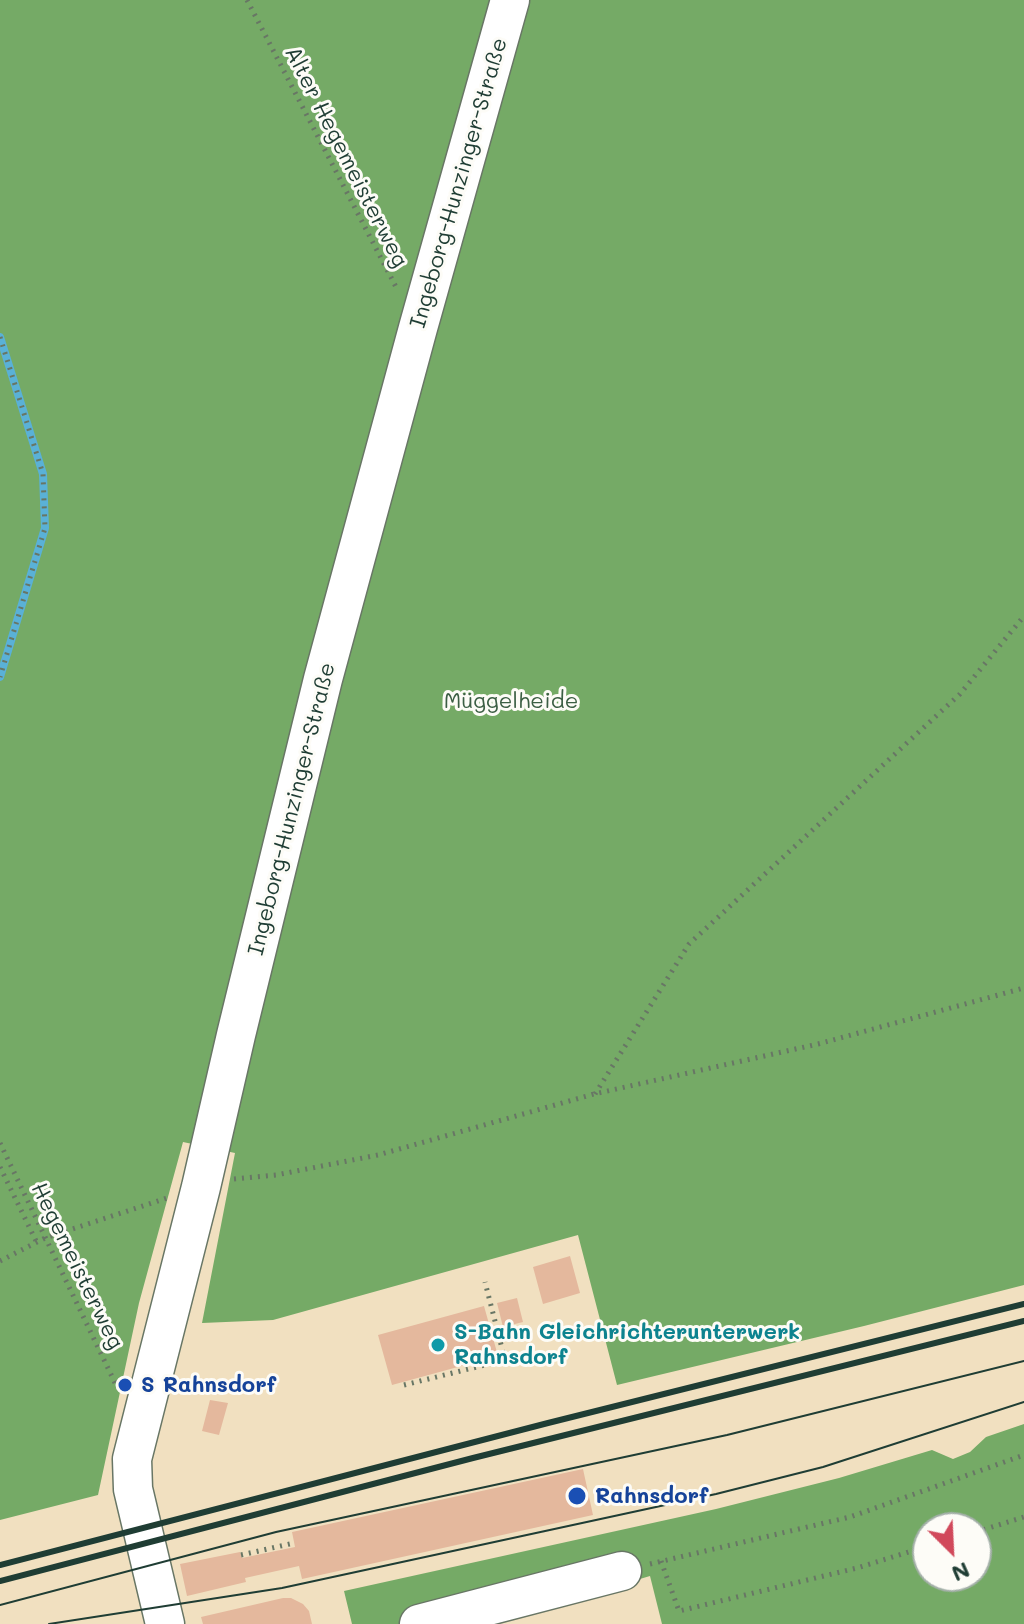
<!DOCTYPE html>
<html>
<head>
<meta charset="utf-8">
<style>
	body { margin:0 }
	#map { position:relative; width:1024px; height:1624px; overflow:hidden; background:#f1e0c0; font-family:Mali,sans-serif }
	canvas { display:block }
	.north { position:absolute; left:912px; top:1512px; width:80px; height:80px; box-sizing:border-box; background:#fdfcf7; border:2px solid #a4b0a9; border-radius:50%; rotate:156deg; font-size:22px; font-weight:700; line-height:32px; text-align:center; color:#1f3d34 }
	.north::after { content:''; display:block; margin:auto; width:28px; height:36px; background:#d1495b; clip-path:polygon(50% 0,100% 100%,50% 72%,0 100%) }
</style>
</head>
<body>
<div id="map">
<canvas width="1024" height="1624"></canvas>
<div class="north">N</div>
</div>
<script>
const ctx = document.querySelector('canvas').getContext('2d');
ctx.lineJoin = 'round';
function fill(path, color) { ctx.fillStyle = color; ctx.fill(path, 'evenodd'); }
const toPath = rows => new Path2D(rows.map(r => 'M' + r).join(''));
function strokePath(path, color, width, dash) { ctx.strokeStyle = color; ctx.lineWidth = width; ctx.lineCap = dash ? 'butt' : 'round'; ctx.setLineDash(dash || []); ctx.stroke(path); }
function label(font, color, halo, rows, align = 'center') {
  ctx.font = font + ' Mali,sans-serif'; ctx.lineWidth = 6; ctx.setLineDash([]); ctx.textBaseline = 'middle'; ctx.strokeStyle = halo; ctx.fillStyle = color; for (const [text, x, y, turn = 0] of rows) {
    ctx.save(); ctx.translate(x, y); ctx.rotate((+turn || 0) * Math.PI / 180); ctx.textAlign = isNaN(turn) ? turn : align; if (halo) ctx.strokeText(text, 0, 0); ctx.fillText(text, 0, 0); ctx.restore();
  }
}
fill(toPath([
	[0,0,1024,0,1024,1285,864,1326,617,1385,578,1235,273,1320,202,1323,235,1153,183,1142,139,1303,98,1495,0,1520],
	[1024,1424,1024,1624,662,1624,650,1576,487,1624,352,1624,344,1591,716,1509,839,1478,932,1450,953,1459,970,1452,986,1437],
	[928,1528,976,1528,976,1576,928,1576]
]), '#75aa66');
strokePath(toPath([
	[0,337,43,474,45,528,0,677]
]), '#5ab1d7', 8);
fill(toPath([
	[570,1256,580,1293,543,1304,533,1267],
	[517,1298,523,1322,503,1327,497,1303],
	[484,1306,498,1356,392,1385,378,1335],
	[210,1400,228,1403,219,1435,202,1431],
	[583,1469,593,1515,302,1579,299,1566,245,1578,246,1582,187,1596,180,1564,240,1552,242,1558,295,1547,292,1532],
	[283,1598,291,1598,303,1604,309,1611,312,1624,203,1624,201,1617]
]), '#e4b89d');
const minor = toPath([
	[165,1624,133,1489,132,1459,201,1187,236,1035,323,679,418,328,510,0],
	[419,1624,622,1571]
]);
strokePath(minor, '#687665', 41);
strokePath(toPath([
	[247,0,396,287],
	[0,337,43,474,45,528,0,677],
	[595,1094,689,944,960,694,1024,616],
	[0,1143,117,1387],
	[0,1167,37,1243],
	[234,1179,276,1175,378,1155,594,1094,818,1044,1024,988],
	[0,1261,45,1238,167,1198],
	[404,1385,505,1360,485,1282],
	[976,1532,1024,1517],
	[241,1555,294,1543],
	[661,1561,679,1611,857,1568,928,1546],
	[650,1564,850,1517,1024,1455]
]), '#687665', 5, [2, 6]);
strokePath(minor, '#fff', 38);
strokePath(toPath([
	[0,1605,276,1532,727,1435,1024,1361],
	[49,1624,282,1588,716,1494,823,1467,1024,1402]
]), '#1f3d34', 2);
strokePath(toPath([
	[0,1565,548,1423,1024,1304],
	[0,1581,473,1458,1024,1321]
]), '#1f3d34', 6);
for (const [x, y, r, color] of [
	[438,1345,8,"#0f9aa8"],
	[125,1385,8,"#1a4fb4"],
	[577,1496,10,"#1a4fb4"]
]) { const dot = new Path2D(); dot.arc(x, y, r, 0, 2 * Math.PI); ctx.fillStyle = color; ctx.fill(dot); strokePath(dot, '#fdfcf7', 3); }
label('22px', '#1f3d34', '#fdfcf7', [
	["Alter Hegemeisterweg",346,157,63],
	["Ingeborg-Hunzinger-Straße",459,183,-74],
	["Ingeborg-Hunzinger-Straße",292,809,-76],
	["Hegemeisterweg",77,1266,64]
]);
label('22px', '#3c5f44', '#fdfcf7', [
	["Müggelheide",511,701]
]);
label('bold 22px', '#0d838f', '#fdfcf7', [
	["S-Bahn Gleichrichterunterwerk",454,1332],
	["Rahnsdorf",454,1357]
], 'left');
label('bold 22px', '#164399', '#fdfcf7', [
	["S Rahnsdorf",141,1385],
	["Rahnsdorf",595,1496]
], 'left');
</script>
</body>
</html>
